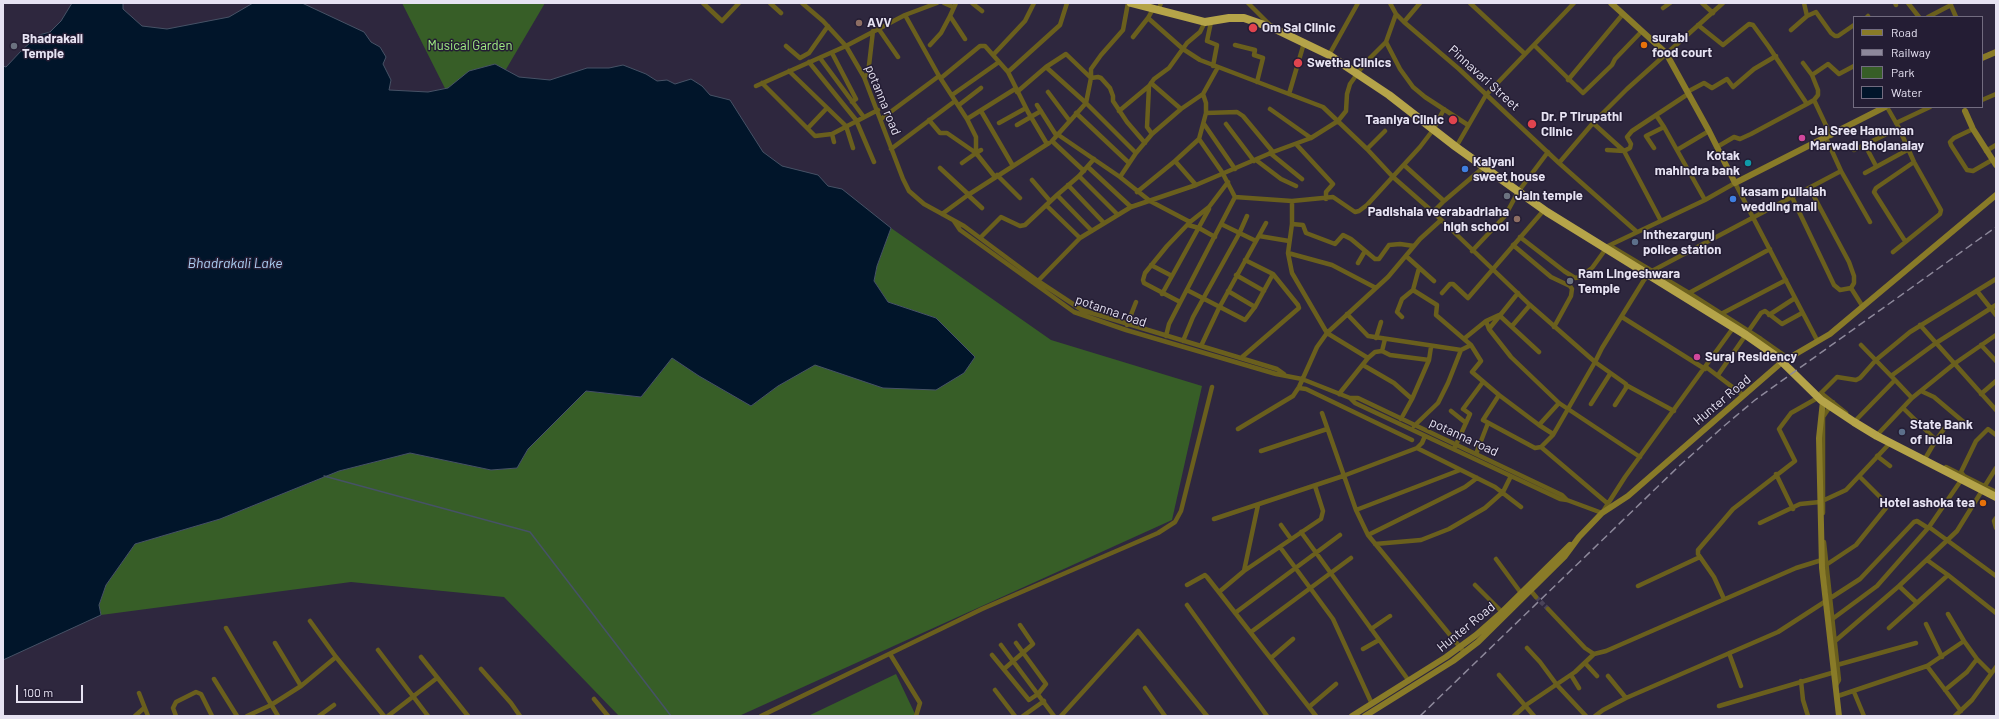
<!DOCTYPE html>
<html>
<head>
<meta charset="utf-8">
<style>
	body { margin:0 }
	#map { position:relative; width:1999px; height:719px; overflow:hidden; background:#2e273e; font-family:Barlow,sans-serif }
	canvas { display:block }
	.frame { position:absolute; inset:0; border:4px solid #e6e2f2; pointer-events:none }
	.legend { position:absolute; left:1853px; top:16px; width:130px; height:92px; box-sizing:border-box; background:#241d34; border:1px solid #726c80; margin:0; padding:5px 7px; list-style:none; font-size:12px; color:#e6e2f2 }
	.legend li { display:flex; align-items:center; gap:8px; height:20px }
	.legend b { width:20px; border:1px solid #726c80 }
	.scale { position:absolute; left:16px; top:685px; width:67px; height:18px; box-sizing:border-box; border:2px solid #e6e2f2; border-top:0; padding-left:5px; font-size:12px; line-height:14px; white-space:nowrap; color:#e6e2f2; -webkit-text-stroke:3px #241d34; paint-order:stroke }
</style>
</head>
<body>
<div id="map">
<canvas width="1999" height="719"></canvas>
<div class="frame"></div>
<ul class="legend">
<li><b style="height:5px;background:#897b28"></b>Road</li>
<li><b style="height:5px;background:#8d889b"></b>Railway</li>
<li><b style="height:11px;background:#375e27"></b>Park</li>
<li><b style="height:11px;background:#01152a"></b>Water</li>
</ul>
<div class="scale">100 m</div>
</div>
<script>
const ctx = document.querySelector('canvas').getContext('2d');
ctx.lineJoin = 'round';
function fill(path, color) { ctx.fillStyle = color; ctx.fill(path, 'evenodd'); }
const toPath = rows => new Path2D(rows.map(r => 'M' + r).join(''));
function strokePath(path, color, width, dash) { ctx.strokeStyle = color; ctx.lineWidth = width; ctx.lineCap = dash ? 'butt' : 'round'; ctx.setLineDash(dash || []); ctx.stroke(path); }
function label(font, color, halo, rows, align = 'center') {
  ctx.font = font + ' Barlow,sans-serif'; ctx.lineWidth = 3; ctx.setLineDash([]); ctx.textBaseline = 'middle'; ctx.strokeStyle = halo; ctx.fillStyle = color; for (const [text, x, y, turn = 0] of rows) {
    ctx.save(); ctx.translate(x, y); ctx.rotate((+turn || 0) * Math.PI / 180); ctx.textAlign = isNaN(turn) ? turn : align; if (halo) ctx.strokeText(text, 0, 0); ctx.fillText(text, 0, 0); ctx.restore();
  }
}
fill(toPath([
	[402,3,545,3,468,134],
	[891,228,1051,340,1202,386,1172,520,739,716,619,716,504,597,351,582,101,615,99,605,106,585,135,544,220,519,339,471,410,453,491,470,517,468,528,449,586,391,641,397,672,358,699,376,751,406,778,386,815,364,883,388,975,357,936,318,888,302,874,281,877,266],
	[896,674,916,716,808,716]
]), '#375e27');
const water = toPath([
	[72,3,123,3,123,9,142,26,167,29,229,17,253,3,302,3,364,32,371,42,380,47,386,57,383,64,391,80,389,90,428,92,448,88,469,71,495,64,519,77,550,80,587,68,609,68,623,65,646,74,657,81,667,80,675,84,691,79,702,86,710,95,730,100,763,152,782,166,818,175,828,186,842,189,891,228,877,266,874,281,888,302,936,318,975,357,964,373,936,390,883,388,815,365,778,386,751,406,699,376,672,358,641,397,586,391,528,449,517,468,491,470,410,453,339,471,220,519,135,544,106,585,99,605,101,615,3,660,3,66,6,67,22,50,39,35,50,32,61,21,72,3]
]);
fill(water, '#01152a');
strokePath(water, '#465266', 1);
strokePath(toPath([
	[324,476,530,532,671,716]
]), '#465266', 1.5);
strokePath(toPath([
	[1536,597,1548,609]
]), '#4a4359', 4.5, [4.5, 2]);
strokePath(toPath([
	[703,3,722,21,739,3],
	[770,3,781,13],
	[802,3,823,21,846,46,864,77,903,179,909,191,924,204,964,226,1038,281,1082,310,1277,369,1284,374],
	[944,3,953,7],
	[956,3,950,16,965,39],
	[972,3,982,11],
	[1248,3,1270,25],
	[1390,3,1396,14,1404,22,1459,69,1559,163,1637,232],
	[1470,3,1525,54],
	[1702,3,1713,13],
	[1895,3,1896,5],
	[1908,3,1919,17],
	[1950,3,1956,17],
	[1663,8,1670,3],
	[1158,11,1161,3],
	[1396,14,1386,42,1400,69,1413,87,1425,97,1468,125],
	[905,15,939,76,967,119,976,137,976,153,995,177],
	[1807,16,1816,12,1831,33,1835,36,1838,36,1854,25],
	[1867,17,1868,16],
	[1928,17,1951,5],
	[1148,18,1183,49,1200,60,1323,107,1367,149,1393,177,1433,212,1530,305,1595,362,1626,384,1626,388,1615,405],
	[1211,22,1207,41,1217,45,1213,66],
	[1404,22,1420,3],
	[1698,25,1723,45,1749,24,1753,25,1769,47,1807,104,1814,100,1818,95,1818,90,1812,75,1803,63],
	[878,28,898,57],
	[1791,30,1807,16,1804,3],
	[1133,37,1148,18,1153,9],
	[930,45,941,33,950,16],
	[1235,45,1255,50,1254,55,1263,58,1257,82],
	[1534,45,1583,93,1612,65,1615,59,1642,31],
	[786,46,800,58,809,53,828,26],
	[832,53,856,99,852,102],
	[994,54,1025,21,1034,3],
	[1329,55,1358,3],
	[820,58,863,116],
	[809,62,856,120,874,162],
	[1046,67,1086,103,1136,153],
	[789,71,846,126,853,148],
	[1008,72,1060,25,1067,3],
	[1812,75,1828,64,1839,74,1854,66],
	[864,77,868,74,873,31],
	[941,78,980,46,985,46,1008,72,1028,112,1047,144],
	[1568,80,1623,14],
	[762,83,815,136,832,134,878,110],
	[1151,83,1181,109],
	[756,86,846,46,905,15,937,3],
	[1017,92,1046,67,1066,54,1091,78,1098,77,1101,78,1110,88,1113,96,1113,101,1127,122,1145,143],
	[1048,92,1069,120],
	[1687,92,1704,83,1712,88,1727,79,1733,87,1754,69,1776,56],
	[1203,94,1218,67],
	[1289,94,1304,43],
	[952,95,999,62],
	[1814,100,1831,136],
	[1982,100,1996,94],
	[959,105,981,88],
	[1037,105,1056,135],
	[1887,107,1899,128,1914,162,1941,210,1940,214,1893,252],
	[1270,109,1311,138],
	[981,111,1013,166],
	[1119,111,1149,86],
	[1076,113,1129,163],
	[881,119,939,76],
	[967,119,1015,89],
	[929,120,940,133,947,133,976,153,981,150],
	[999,123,1026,108],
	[1593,123,1624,151,1661,221],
	[1896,123,1930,107],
	[1204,124,1235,169],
	[1226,124,1254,161],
	[1017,125,1041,111],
	[1664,127,1705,200],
	[808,128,827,108],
	[1973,129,1954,138,1950,142,1951,145,1967,170,1973,171,1992,160],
	[832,134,834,142],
	[1057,134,1120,177,1150,201,1190,222],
	[1152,134,1147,127,1149,86,1154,79,1169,68,1187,43,1200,32,1205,22],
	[1199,139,1222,172,1235,197,1292,201,1333,197,1355,212,1359,211,1367,205,1420,147,1433,130,1444,109],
	[1296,144,1333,184,1326,192,1326,199],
	[1865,145,1876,166],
	[1456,147,1486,95,1574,3],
	[1717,147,1734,137,1740,139,1751,134,1807,104],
	[1654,148,1646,136,1664,127,1656,115],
	[891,149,955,101],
	[1367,149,1385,131],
	[1607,150,1624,151,1630,148,1631,144,1627,137,1632,131,1688,94],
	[1677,150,1709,131],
	[1854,150,1899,128],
	[1986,151,1996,145],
	[1270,153,1302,179],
	[1256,160,1281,179,1296,186],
	[962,163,976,153],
	[1559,163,1593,123,1627,89,1723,3],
	[1404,165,1444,201],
	[1088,167,1131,207],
	[940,168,968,194],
	[1084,171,1052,141,1086,103,1091,78,1091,69,1101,55,1123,30,1128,3],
	[1841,171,1870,222],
	[1865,173,1909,149],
	[997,175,1020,198],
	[1079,176,1118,215],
	[1120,177,1136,153,1152,134,1181,109,1203,94,1206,103,1206,113,1237,112,1243,116,1273,152],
	[1032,180,1050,201],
	[1068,185,1104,223],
	[1196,185,1175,161,1199,139,1206,113],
	[1810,189,1849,262,1854,276,1854,283,1851,288,1863,307],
	[1137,192,1175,161],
	[968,195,982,208],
	[1057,195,1092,231],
	[1792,197,1834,285,1840,290,1851,288],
	[1292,201,1292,224,1288,253,1292,273,1327,333,1368,358],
	[1046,205,1080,238],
	[1433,212,1444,201,1484,167],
	[942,214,968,195,1049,143],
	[954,221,960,230,1074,312,1126,330,1276,374,1302,379,1350,398,1355,403,1560,499,1567,500,1602,513,1625,477,1736,324],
	[1221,224,1256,241],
	[1292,224,1303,225,1306,233,1335,244,1343,235,1351,239,1375,259,1379,259,1389,245,1400,244,1414,246],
	[1188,225,1199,228,1215,237],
	[1259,236,1289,241],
	[1520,237,1564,271,1575,278,1580,277,1592,268,1608,246,1705,200,1735,183,1817,340],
	[980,238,1001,217,1020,226,1025,225,1057,195,1079,176,1094,159],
	[1905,241,1874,192,1876,188,1914,162],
	[1513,245,1551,277,1570,286,1572,289,1571,296,1554,327],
	[1612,247,1689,293,1761,339,1788,358],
	[1472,251,1505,216,1518,192,1548,152],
	[1288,253,1332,265,1376,288],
	[1406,256,1434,281],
	[1358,263,1365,251],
	[1151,265,1172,276,1209,209],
	[1419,268,1413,290,1437,305,1436,315,1471,345,1481,361,1472,372,1499,395,1483,420,1535,448,1541,447,1607,503],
	[1236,275,1264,291],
	[1037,282,1080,238,1131,207,1196,185,1273,152,1311,138,1338,121,1346,111,1347,94,1350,84,1365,63,1386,42],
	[1187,290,1245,320,1255,307,1273,274],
	[1228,291,1255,307],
	[1977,291,1996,315],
	[1442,293,1450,284,1453,284,1468,298,1544,210],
	[1689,293,1770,249],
	[1162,294,1172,276],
	[1180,302,1144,283,1143,280,1145,273,1167,246,1190,222,1209,207,1228,182],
	[1347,314,1368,336,1461,350,1448,383,1438,403,1414,426],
	[1721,314,1786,280],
	[1769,315,1795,298],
	[1402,317,1397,312,1402,299,1413,290],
	[1622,317,1705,369],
	[1486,321,1489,329,1511,357,1559,403,1640,457],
	[1127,325,1136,302],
	[1920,325,1996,410],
	[1512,326,1530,305],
	[1489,329,1518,293],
	[1166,336,1169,324,1235,197],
	[1376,338,1381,322],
	[1465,338,1486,321,1499,315,1539,352],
	[1183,341,1193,317,1239,234,1247,216],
	[1981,345,1996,361],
	[1201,346,1219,308,1266,223],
	[1461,350,1471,345],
	[1382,351,1385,339],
	[1241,358,1299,308,1298,305,1273,274,1245,260],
	[1363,365,1394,383,1412,399],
	[1706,367,1743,395],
	[1718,375,1761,313,1765,311,1782,324,1802,313],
	[1891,376,1936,343,1996,305],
	[1895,380,1912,398],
	[1626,385,1674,411],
	[1299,388,1306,389,1412,440],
	[1921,391,1934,397,1966,424],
	[1821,393,1846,413],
	[1339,394,1368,358,1375,352,1382,351,1390,355,1429,360],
	[1981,394,1996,381],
	[1499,395,1539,425,1553,434],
	[1350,398,1358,398,1562,495,1567,500],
	[1591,404,1610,374],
	[1903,408,1936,440,1947,425],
	[1451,411,1466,423],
	[1322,413,1356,510,1368,535,1464,652],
	[1401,419,1412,399,1429,360,1431,347],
	[1856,420,1895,380,1861,345],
	[1539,425,1559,403],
	[1238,429,1293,396,1299,387,1317,347,1327,333,1388,277,1420,239,1441,220],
	[1878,434,1912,398,1954,364,1996,335],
	[1455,447,1470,414,1463,409,1483,382],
	[1541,447,1553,435,1595,362,1602,348,1644,280,1652,271,1841,171,1826,138],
	[1417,448,1422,443,1425,436],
	[1261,451,1327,429],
	[1476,454,1488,423],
	[1877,456,1890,466],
	[1926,457,1936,440],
	[1946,467,1996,492],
	[1776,474,1793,509],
	[1356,510,1460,470],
	[1823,513,1823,417,1833,402],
	[1996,518,1994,521,1996,528],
	[1214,519,1343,476,1417,448,1495,487,1521,507],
	[1760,523,1800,504,1820,502,1846,490,1890,443],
	[1281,525,1291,539],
	[1929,527,1996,576],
	[1301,532,1409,681],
	[1368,535,1465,487,1477,478],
	[1824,542,1839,680,1836,685],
	[1375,544,1421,540,1449,529,1485,508,1503,492,1511,476],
	[1280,547,1333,619,1372,704],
	[1496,559,1521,593],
	[1927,560,1948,575,1996,613],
	[1826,565,1856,545,1886,508,1886,503,1859,476],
	[1244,571,1258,505],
	[1187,585,1205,575,1207,577,1316,716],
	[1475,585,1502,612],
	[1638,586,1700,557],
	[1899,586,1917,603],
	[1531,591,1536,597],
	[1219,592,1244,571,1321,519,1323,511,1315,486],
	[1724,599,1714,577,1698,554,1698,550,1733,509,1795,461,1779,429,1791,413,1821,396,1821,393,1837,377,1856,380,1860,378,1876,360,1910,332,1996,279],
	[1187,605,1267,716],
	[1548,609,1585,648,1594,654,1606,651,1796,568,1825,559],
	[1235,613,1340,535],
	[1948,614,1964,641,1977,659,1991,673],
	[1831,620,1877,586,1929,527,1964,476,1961,472,1976,441,1988,429,1996,435],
	[310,621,336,657,384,716],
	[1926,624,1942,657],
	[226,628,278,716],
	[1889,628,1948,575],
	[1371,629,1390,616],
	[1251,632,1351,558],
	[1834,642,1899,586,1957,531,1996,468],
	[1001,645,1054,716],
	[1527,648,1540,662,1557,685,1586,716],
	[1363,649,1379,640],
	[378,650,428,716],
	[1729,653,1741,686],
	[890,654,920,703,916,716],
	[992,655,1029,700,1038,694,1046,684,1016,643],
	[421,657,468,716],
	[1271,658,1293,639],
	[1585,663,1597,676],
	[1837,665,1916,643],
	[1927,666,1961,711],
	[481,669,511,703,520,716],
	[1004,669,1033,644,1020,625],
	[1499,675,1534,716],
	[1571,675,1579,688],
	[1608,676,1626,698],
	[214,679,237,716],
	[1801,681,1803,700,1808,716],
	[301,686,336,657],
	[1145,688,1165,716],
	[995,690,1015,716],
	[1945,690,1967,672,1977,659],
	[1854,692,1864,716],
	[139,693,148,716],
	[1838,696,1927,666,1964,641],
	[594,699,608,716],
	[1719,706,1835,672],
	[1309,707,1336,684],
	[135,716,144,708],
	[176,716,173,708,176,702,196,692,201,694,212,716],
	[247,716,271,705,301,686,275,643],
	[319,716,334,705],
	[388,716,437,678],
	[761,716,982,609,1158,533,1175,522,1181,511,1212,387],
	[1023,716,1044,701],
	[1061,716,1138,631,1207,716],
	[1514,716,1526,705,1575,672,1594,654],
	[1595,716,1603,710,1626,698,1778,632,1860,579,1914,522,1917,521,1928,528],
	[1955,716,1972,700,1996,667]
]), '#6a5f1d', 4.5);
strokePath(toPath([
	[1611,3,1666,53,1709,131,1735,183,1885,107],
	[1982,58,1996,52],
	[1965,111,1973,129,1996,165],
	[1823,401,1819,438,1822,568,1839,716],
	[1352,716,1446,657,1476,635,1502,612,1570,545],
	[1365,716,1453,661,1478,642,1565,556,1579,537,1602,513,1628,496,1782,362,1830,334,1996,195]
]), '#897b28', 6);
strokePath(toPath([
	[1131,3,1205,22,1229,18,1244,18,1273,28,1329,55,1389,95,1456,147,1547,212,1746,335,1776,356,1821,400,1854,422,1877,436,1996,497]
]), '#b5a449', 8);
strokePath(toPath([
	[1420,716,1677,468,1724,426,1755,400,1996,227]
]), '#8d889b', 1.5, [8, 4]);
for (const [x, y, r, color] of [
	[859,23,4,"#8d6e63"],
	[1253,28,5,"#e0444e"],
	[1644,45,4,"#e8710a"],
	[14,46,4,"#6b7280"],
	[1298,63,5,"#e0444e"],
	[1453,120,5,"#e0444e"],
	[1532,124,5,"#e0444e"],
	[1802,138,4,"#d1479c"],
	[1748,163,4,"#0f9aa8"],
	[1465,169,4,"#3f7fe0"],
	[1507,196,4,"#6b7280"],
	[1733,199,4,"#3f7fe0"],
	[1517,219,4,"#8d6e63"],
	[1635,242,4,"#5c6f8a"],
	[1570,281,4,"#6b7280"],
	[1697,357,4,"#d1479c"],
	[1902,432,4,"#5c6f8a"],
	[1983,503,4,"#e8710a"]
]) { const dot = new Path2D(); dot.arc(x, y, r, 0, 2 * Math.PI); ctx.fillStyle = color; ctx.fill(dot); strokePath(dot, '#241d34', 1.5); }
label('bold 13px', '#e6e2f2', '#241d34', [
	["AVV",867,23],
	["Om Sai Clinic",1262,28],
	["surabi",1652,38],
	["food court",1652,53],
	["Bhadrakali",22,39],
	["Temple",22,54],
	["Swetha Clinics",1307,63],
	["Dr. P Tirupathi",1541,117],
	["Clinic",1541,132],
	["Taaniya Clinic",1444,120,"right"],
	["Jai Sree Hanuman",1810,131],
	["Marwadi Bhojanalay",1810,146],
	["Kotak",1740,156,"right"],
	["mahindra bank",1740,171,"right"],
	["Kalyani",1473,162],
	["sweet house",1473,177],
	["kasam pullaiah",1741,192],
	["wedding mall",1741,207],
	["Jain temple",1515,196],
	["Padishala veerabadriaha",1509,212,"right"],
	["high school",1509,227,"right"],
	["inthezargunj",1643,235],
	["police station",1643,250],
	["Ram Lingeshwara",1578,274],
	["Temple",1578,289],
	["Suraj Residency",1705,357],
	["State Bank",1910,425],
	["of India",1910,440],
	["Hotel ashoka tea",1975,503,"right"]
], 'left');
label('13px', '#a0ed82', '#241d34', [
	["Musical Garden",470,46]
]);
label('13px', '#e6e2f2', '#241d34', [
	["Pinnavari Street",1484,78,42],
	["potanna road",883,100,68],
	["potanna road",1111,311,19],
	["Hunter Road",1722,400,-40],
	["potanna road",1464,437,25],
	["Hunter Road",1466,627,-39]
]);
label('italic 14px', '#accef3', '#241d34', [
	["Bhadrakali Lake",235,263]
]);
</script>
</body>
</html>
